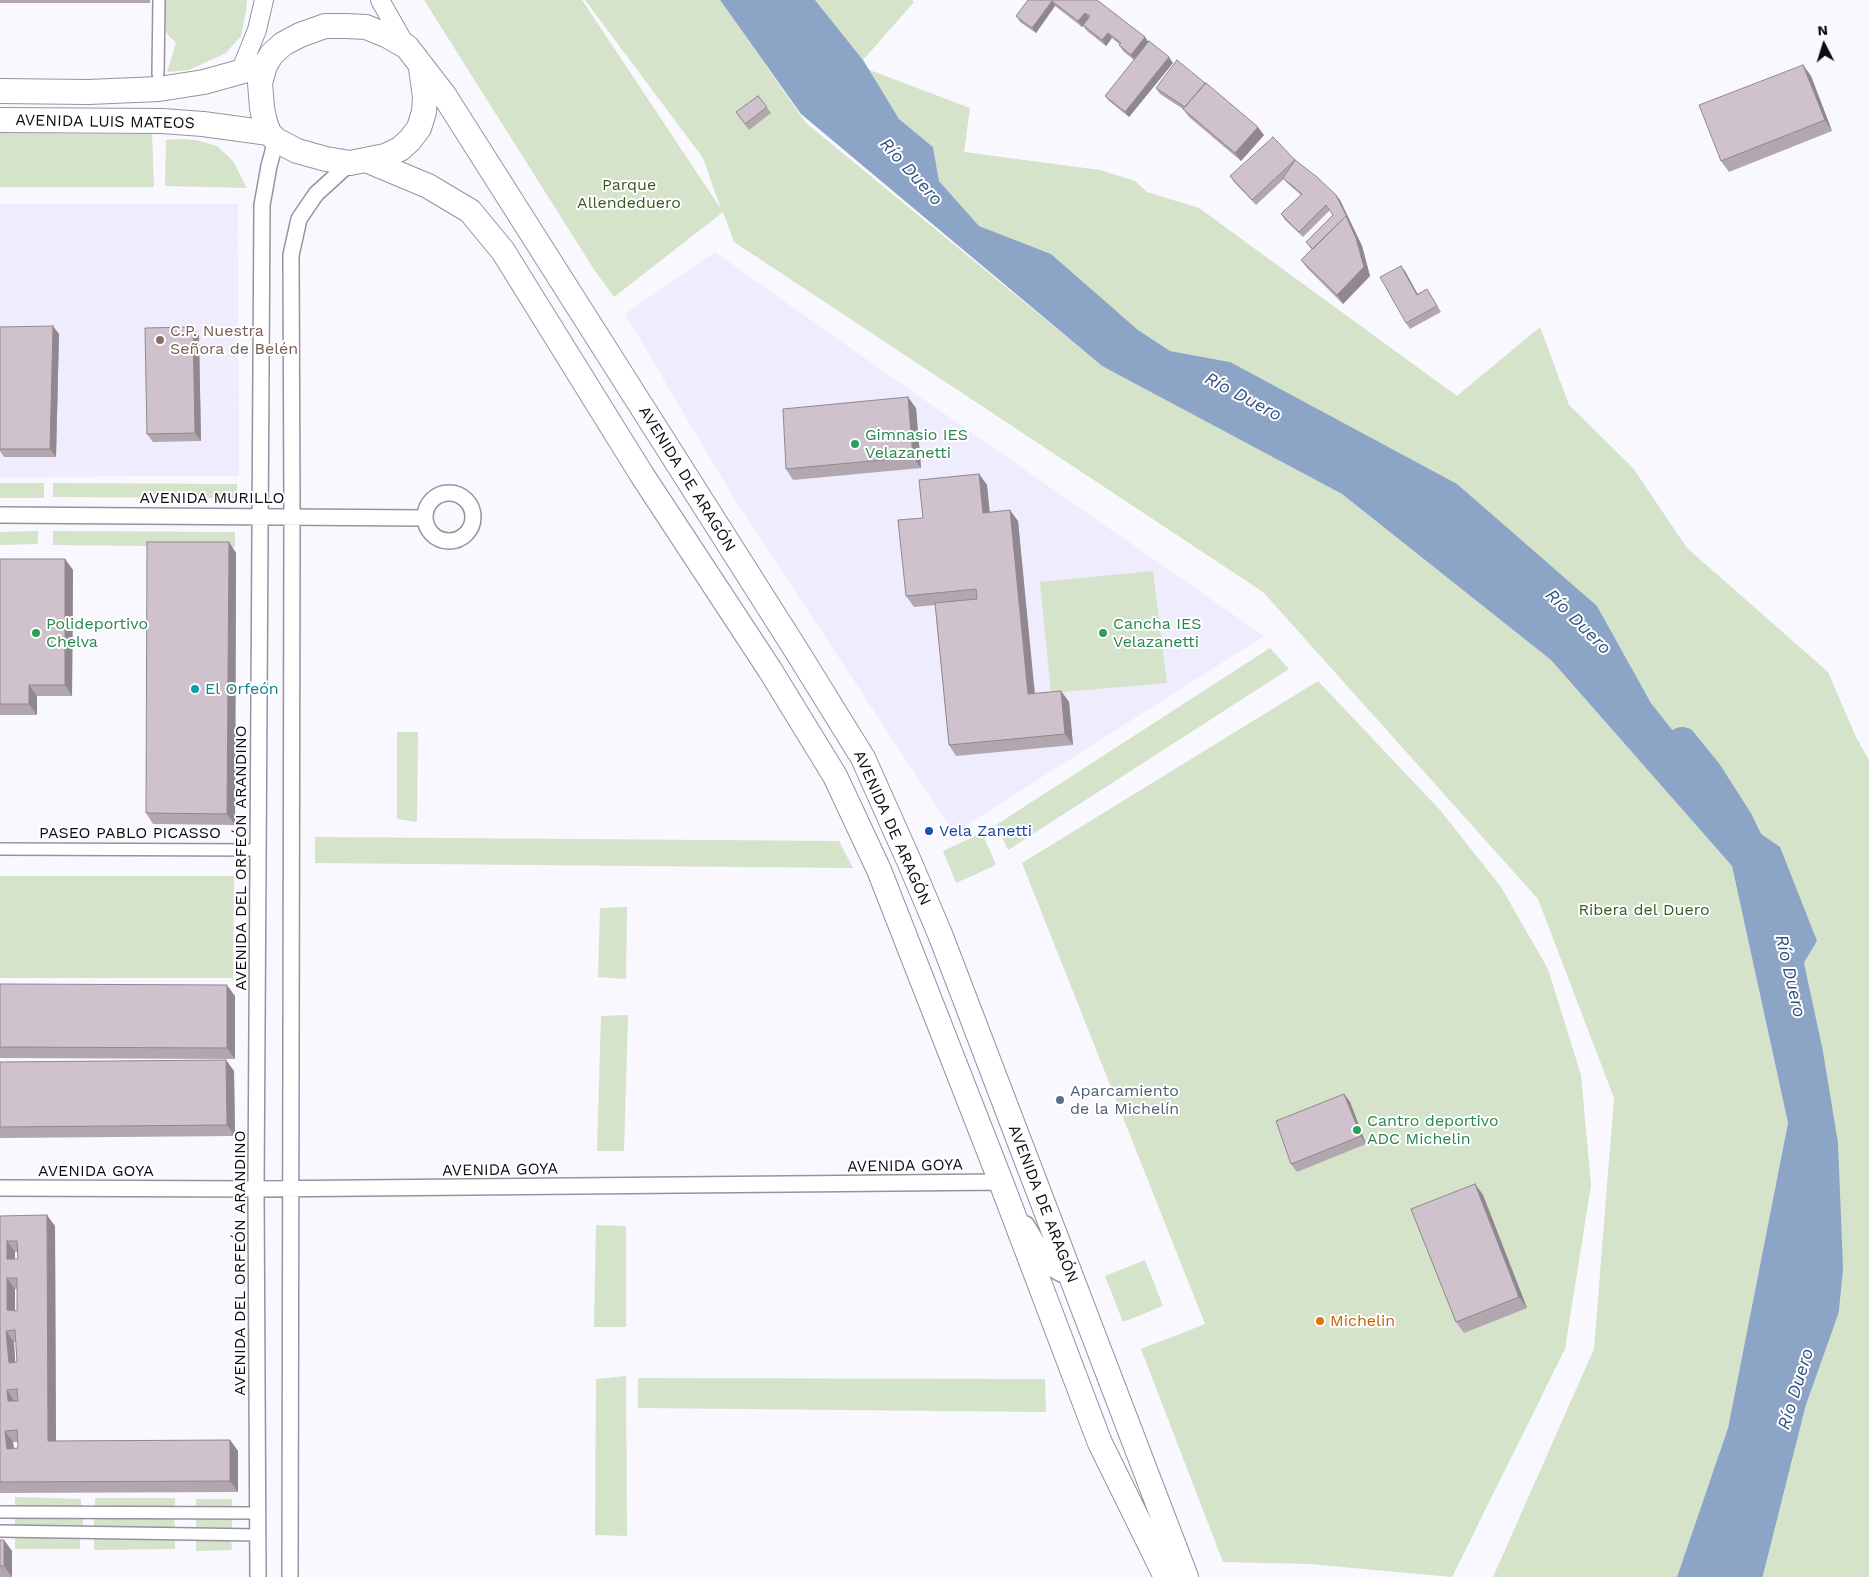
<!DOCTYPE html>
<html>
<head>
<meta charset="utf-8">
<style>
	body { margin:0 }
	#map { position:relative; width:1869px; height:1577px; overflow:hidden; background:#f9f8fe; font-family:"Work Sans",sans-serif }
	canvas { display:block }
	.north { position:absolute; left:1799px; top:20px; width:50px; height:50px; -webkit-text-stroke:4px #fff; paint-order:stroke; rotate:355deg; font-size:14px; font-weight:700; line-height:20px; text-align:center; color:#0d0c10 }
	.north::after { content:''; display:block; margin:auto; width:18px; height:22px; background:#0d0c10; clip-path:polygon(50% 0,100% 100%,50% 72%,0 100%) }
</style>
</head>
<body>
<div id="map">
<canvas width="1869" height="1577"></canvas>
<div class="north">N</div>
</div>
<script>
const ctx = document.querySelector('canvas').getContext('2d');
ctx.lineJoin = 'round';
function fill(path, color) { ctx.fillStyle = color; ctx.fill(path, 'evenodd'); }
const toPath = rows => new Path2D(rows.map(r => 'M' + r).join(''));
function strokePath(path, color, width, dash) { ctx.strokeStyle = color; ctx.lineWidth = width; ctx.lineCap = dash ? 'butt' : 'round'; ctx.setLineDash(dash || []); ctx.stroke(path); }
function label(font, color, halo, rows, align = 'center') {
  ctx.font = font + ' "Work Sans",sans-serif'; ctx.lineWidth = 4; ctx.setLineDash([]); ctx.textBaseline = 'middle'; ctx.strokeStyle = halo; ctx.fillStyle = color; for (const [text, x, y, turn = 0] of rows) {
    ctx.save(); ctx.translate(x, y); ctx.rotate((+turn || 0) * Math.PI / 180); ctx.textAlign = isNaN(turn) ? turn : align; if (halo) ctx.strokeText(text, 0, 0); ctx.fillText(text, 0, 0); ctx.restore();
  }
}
fill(toPath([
	[0,204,238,204,239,476,0,477],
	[715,252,890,376,1264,636,954,833,732,495,625,314]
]), '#efecfe');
fill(toPath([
	[163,0,247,0,246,11,241,36,226,53,189,70,167,72,176,43,167,34,163,21],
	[424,0,582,0,721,209,703,158,585,0,720,0,806,123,1102,366,1342,494,1551,660,1732,866,1788,1123,1728,1428,1677,1577,1493,1577,1594,1349,1614,1098,1538,899,1263,592,734,242,723,212,614,297,595,271],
	[815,0,912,0,914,2,863,60],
	[867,69,970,108,964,152,1100,170,1135,181,1147,192,1199,208,1457,396,1540,327,1569,405,1633,468,1687,548,1828,672,1856,737,1869,760,1869,1577,1746,1577,1790,1402,1823,1309,1827,1268,1822,1144,1807,1053,1792,983,1817,941,1737,821,1707,774,1651,703,1597,606,1230,362,1170,351,1138,330,1051,254,979,226,939,181,933,147,899,119],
	[0,133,152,134,154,187,0,187],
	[181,139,196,140,217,146,233,161,247,188,165,186,166,140],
	[0,483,44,483,44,498,0,498],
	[53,483,237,484,237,498,53,497],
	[38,531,38,544,0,545,0,532],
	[53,531,235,532,235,547,53,545],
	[1153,571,1167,683,1051,693,1040,582],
	[1270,648,1289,669,1008,850,996,825],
	[1318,681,1440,810,1501,887,1548,969,1581,1075,1591,1185,1565,1349,1452,1577,1310,1564,1223,1562,1141,1349,1205,1324,1022,863],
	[397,732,418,732,417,822,397,819],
	[982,833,996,865,956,883,943,851],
	[315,837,839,841,853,868,315,863],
	[0,876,234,876,233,978,0,978],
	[627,907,626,979,598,977,600,908],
	[628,1015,624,1151,597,1151,601,1016],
	[596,1225,626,1226,626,1327,594,1327],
	[1145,1260,1163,1306,1123,1322,1105,1276],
	[626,1376,627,1536,595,1535,596,1379],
	[638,1378,1045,1379,1046,1412,638,1408],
	[15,1497,81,1499,81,1507,15,1506],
	[95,1498,175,1498,175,1507,95,1507],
	[196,1499,232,1499,232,1507,196,1507],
	[83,1516,83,1527,15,1528,15,1517],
	[174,1517,175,1528,94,1529,94,1518],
	[232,1517,232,1529,196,1529,196,1518],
	[15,1538,80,1538,80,1549,15,1549],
	[94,1539,175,1539,175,1549,94,1550],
	[231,1539,232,1550,196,1551,196,1540]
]), '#d4e3c9');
fill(toPath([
	[720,0,815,0,863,60,899,119,933,147,939,181,979,226,1051,254,1138,330,1170,351,1230,362,1457,484,1597,606,1651,703,1707,774,1732,814,1780,847,1817,941,1792,983,1822,1144,1827,1268,1823,1309,1790,1402,1746,1577,1677,1577,1728,1428,1788,1123,1732,866,1551,660,1342,494,1102,366,801,114]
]), '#8ca4c6');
strokePath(toPath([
	[1682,743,1707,774,1737,821,1749,846],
	[1746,1577,1790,1402,1823,1309,1827,1268,1822,1144,1807,1053,1783,942]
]), '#8ca4c6', 32);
const pedestrian = toPath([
	[158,74,159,0],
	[0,849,259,850],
	[0,1512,258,1513],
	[0,1531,258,1535]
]);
const minor = toPath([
	'425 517a24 24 0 1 1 48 0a24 24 0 1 1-48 0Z',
	[0,515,424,518],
	[0,1188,256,1189,1001,1182,1005,1189],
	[1026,1224,1054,1270,1061,1274,1069,1274],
	[258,1577,256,1189,262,205,269,166,276,140],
	[290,1577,292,516,291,255,299,219,316,194,350,163]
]);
const tertiary = toPath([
	[380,0,406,46],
	[240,72,257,30,264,0]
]);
const trunk = toPath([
	[421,68,425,97,424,112,419,128,410,140,400,149,385,156,350,163,326,159,297,151,276,140,269,133,265,122,262,108,260,83,265,65,272,54,283,44,300,35,325,26,346,26,366,27,388,36,407,47,444,95,798,653,863,758,909,861,940,934,1186,1577],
	[0,91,88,92,159,89,204,82,265,65],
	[0,120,162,121,203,124,269,133],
	[366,160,428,186,470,211,503,251,642,475,770,670,835,776,879,870,1001,1182,1100,1443,1166,1577]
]);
strokePath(pedestrian, '#9693a1', 14);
strokePath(minor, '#9693a1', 18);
strokePath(tertiary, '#9693a1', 20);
strokePath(trunk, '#9693a1', 26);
strokePath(pedestrian, '#fff', 11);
strokePath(minor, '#fff', 15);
strokePath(tertiary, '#fff', 18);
strokePath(trunk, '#fff', 24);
fill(toPath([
	[0,0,150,0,150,3,0,3],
	[1028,0,1097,0,1145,37,1148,42,1173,63,1129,117,1109,101,1105,96,1134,60,1123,51,1119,45,1119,44,1112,38,1106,46,1087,31,1083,26,1082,27,1055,6,1036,33,1020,22,1016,16],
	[1803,65,1811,76,1832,131,1729,172,1721,161],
	[1156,88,1264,135,1241,161,1189,117,1183,109,1160,94],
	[758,96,771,113,749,130,736,112],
	[1295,160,1336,195,1340,200,1362,246,1370,276,1343,304,1307,268,1301,260,1312,250,1306,242,1333,215,1330,210,1303,237,1285,220,1281,214,1301,195,1287,183,1284,179,1256,205,1234,182,1230,176],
	[1405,271,1417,294,1427,289,1441,312,1410,329,1406,323],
	[0,327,59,334,56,457,4,457,0,451],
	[199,336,201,441,153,442,147,434],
	[916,408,921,468,793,480,786,469],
	[979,474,987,485,989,512,1018,521,1034,694,1061,691,1069,702,1073,745,956,756,949,745,935,605,914,607,906,596,923,518],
	[229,542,236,553,235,825,153,824,146,813],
	[0,559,65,559,73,570,72,696,37,696,37,715,0,715],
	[0,984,235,996,235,1059,0,1058],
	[226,1060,234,1071,235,1136,0,1138,0,1062],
	[1344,1094,1350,1102,1366,1144,1297,1172,1291,1164],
	[1475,1184,1483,1195,1527,1308,1464,1333,1456,1322],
	[0,1216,55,1226,56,1441,230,1440,238,1451,238,1492,0,1493],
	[15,1252,17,1252,18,1259,15,1259],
	[15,1289,17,1289,17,1311,15,1311],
	[14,1342,16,1342,17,1362,15,1362],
	[13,1442,18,1442,18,1448,14,1448],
	[0,1540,4,1540,12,1551,12,1577,0,1577]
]), '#b2a7af');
fill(toPath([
	[1052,1,1055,6,1036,33,1032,28],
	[1085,13,1089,18,1082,27,1078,21],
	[1108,33,1112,38,1106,46,1102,40],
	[1145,37,1149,43,1135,61,1131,55],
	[1169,57,1173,63,1129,117,1125,112],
	[1803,65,1811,76,1832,131,1825,120],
	[1258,127,1264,135,1241,161,1235,153],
	[1336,195,1340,200,1362,246,1370,276,1343,304,1337,295],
	[1401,266,1405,271,1421,300,1417,295],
	[53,326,59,334,56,457,50,449],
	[193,327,199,336,201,441,195,433],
	[908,397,916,408,921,468,913,457],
	[979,474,987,485,991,524,983,513],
	[1010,510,1018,521,1036,705,1028,694],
	[229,542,236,553,235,825,227,814],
	[65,559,73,570,72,696,65,685],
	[29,685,37,696,37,715,29,704],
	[1061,691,1069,702,1073,745,1065,734],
	[227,985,235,996,235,1059,227,1048],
	[226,1060,234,1071,235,1136,227,1125],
	[1344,1094,1350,1102,1366,1144,1361,1136],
	[1475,1184,1483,1195,1527,1308,1519,1297],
	[47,1215,55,1226,56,1452,48,1441],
	[7,1241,15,1252,15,1271,7,1259],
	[7,1278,15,1289,15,1322,7,1310],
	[6,1331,14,1342,16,1374,9,1363],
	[7,1390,14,1401,8,1401],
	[5,1431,13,1442,15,1460,7,1449],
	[230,1440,238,1451,238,1492,230,1481],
	[4,1540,12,1551,12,1577,4,1566]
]), '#91888f');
const building = toPath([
	[1028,0,1097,0,1145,37,1131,55,1119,45,1121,43,1108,33,1102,40,1083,25,1090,16,1085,13,1078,21,1052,1,1032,28,1016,16,1028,0],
	[1149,41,1169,57,1125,112,1105,96,1149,41],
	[1177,60,1205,83,1185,107,1156,88,1177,60],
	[1803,65,1825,120,1721,161,1699,105,1803,65],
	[1206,83,1258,127,1235,153,1183,109,1206,83],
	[758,96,767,107,745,124,736,112,758,96],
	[1273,137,1295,160,1252,200,1230,176,1273,137],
	[1295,160,1317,177,1336,195,1348,219,1346,216,1313,249,1306,242,1333,215,1326,205,1299,232,1281,214,1302,194,1283,178,1295,160],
	[1346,216,1356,238,1364,267,1337,295,1301,260,1346,216],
	[1401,266,1417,295,1427,289,1437,306,1406,323,1380,277,1401,266],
	[53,326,50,449,0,449,0,327,53,326],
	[193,327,195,433,147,434,145,328,193,327],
	[908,397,913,457,786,469,783,409,908,397],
	[979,474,983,513,1010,510,1028,694,1061,691,1065,734,949,745,935,603,977,599,976,589,906,596,898,520,923,518,919,480,979,474],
	[147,542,229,542,227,814,146,813,147,542],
	[0,559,65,559,65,685,29,685,29,704,0,704,0,559],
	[0,984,227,985,227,1048,0,1047,0,984],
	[226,1060,227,1125,0,1127,0,1062,226,1060],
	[1344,1094,1361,1136,1291,1164,1276,1121,1344,1094],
	[1475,1184,1519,1297,1456,1322,1411,1209,1475,1184],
	[47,1215,48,1441,230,1440,230,1481,0,1482,0,1216,47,1215],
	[7,1241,17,1241,18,1259,7,1259,7,1241],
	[7,1278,17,1278,17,1311,7,1310,7,1278],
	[15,1330,17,1362,9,1363,6,1331,15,1330],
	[17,1389,18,1401,8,1401,7,1390,17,1389],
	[17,1430,18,1448,7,1449,5,1431,17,1430],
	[0,1540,4,1540,4,1566,0,1566,0,1540]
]);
fill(building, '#cfc2cc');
strokePath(building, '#91888f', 1);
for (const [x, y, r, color] of [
	[160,340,5,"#8d6e63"],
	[855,444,5,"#2e9e5b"],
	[36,633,5,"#2e9e5b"],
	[1103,633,5,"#2e9e5b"],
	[195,689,5,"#0f9aa8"],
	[929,831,5,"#1a4fb4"],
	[1060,1100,5,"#5c6f8a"],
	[1357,1130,5,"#2e9e5b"],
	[1320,1321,5,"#e8710a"]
]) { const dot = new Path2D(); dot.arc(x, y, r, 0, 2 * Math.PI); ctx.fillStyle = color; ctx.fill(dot); strokePath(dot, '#fff', 2); }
label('16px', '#0d0c10', '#fff', [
	["AVENIDA LUIS MATEOS",105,122,1],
	["AVENIDA DE ARAGÓN",687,479,58],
	["AVENIDA MURILLO",212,498],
	["AVENIDA DE ARAGÓN",892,828,66],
	["PASEO PABLO PICASSO",130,833],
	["AVENIDA DEL ORFEÓN ARANDINO",241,858,-90],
	["AVENIDA GOYA",905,1166,-1],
	["AVENIDA GOYA",500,1170,-1],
	["AVENIDA GOYA",96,1171],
	["AVENIDA DE ARAGÓN",1043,1204,69],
	["AVENIDA DEL ORFEÓN ARANDINO",240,1263,-90]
]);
label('16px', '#3b5721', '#fff', [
	["Parque",629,185],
	["Allendeduero",629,203],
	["Ribera del Duero",1644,910]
]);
label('16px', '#785e54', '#fff', [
	["C.P. Nuestra",170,331],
	["Señora de Belén",170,349]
], 'left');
label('16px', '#27864d', '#fff', [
	["Gimnasio IES",865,435],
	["Velazanetti",865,453],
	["Polideportivo",46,624],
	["Chelva",46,642],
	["Cancha IES",1113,624],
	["Velazanetti",1113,642],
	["Cantro deportivo",1367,1121],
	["ADC Michelin",1367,1139]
], 'left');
label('16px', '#0d838f', '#fff', [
	["El Orfeón",205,689]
], 'left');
label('16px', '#164399', '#fff', [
	["Vela Zanetti",939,831]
], 'left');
label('16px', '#4e5e75', '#fff', [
	["Aparcamiento",1070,1091],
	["de la Michelín",1070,1109]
], 'left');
label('16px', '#c56008', '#fff', [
	["Michelin",1330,1321]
], 'left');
label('italic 18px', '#325281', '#fff', [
	["Río Duero",911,172,48],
	["Río Duero",1243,397,28],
	["Río Duero",1578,622,45],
	["Río Duero",1790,976,77],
	["Río Duero",1796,1389,-73]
]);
</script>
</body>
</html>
